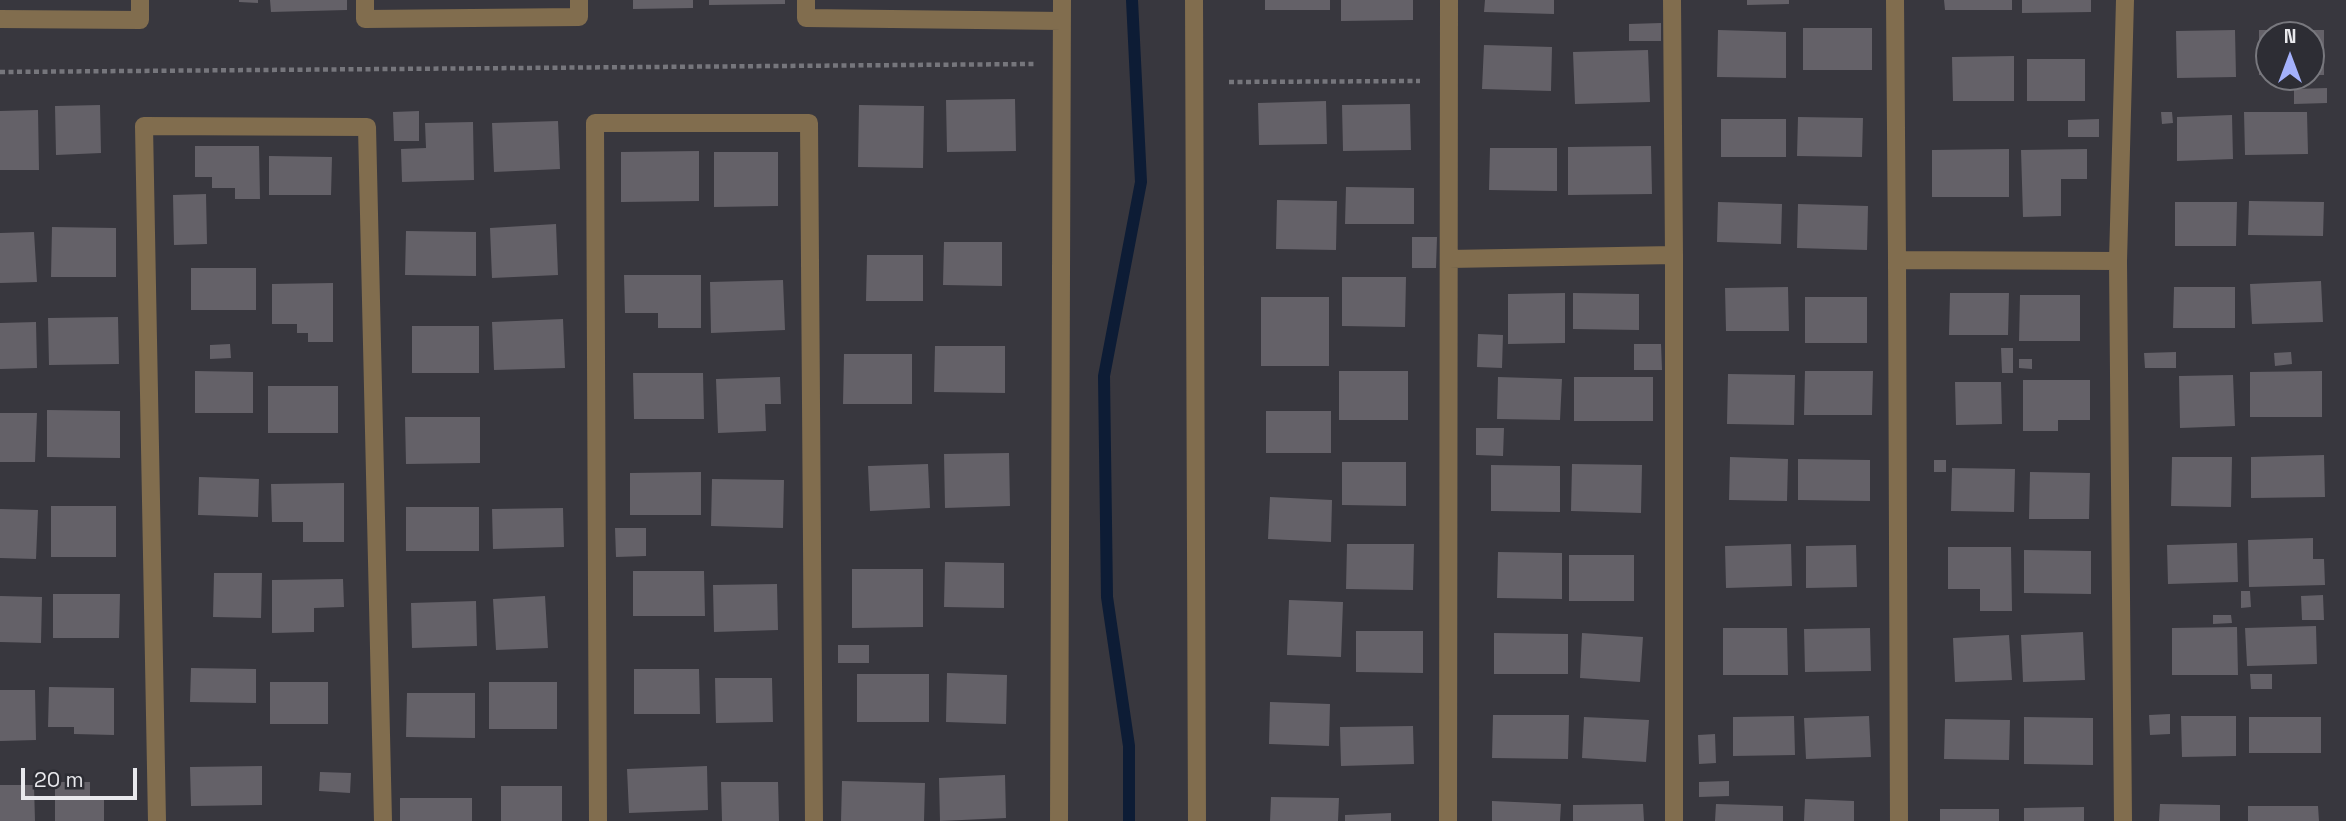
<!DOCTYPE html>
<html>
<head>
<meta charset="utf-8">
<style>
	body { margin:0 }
	#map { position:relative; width:2346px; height:821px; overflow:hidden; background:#38373e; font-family:"Space Grotesk",sans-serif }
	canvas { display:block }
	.north { position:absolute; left:2255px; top:21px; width:70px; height:70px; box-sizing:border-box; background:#2d2d34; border:2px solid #78787e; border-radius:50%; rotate:0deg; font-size:19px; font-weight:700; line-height:28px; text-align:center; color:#e9e9ed }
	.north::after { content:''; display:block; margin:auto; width:24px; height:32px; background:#a4b1fc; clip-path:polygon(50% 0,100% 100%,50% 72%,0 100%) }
	.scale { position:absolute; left:21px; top:768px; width:116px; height:32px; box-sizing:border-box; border:4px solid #e9e9ed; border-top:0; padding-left:9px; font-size:21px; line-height:24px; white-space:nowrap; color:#e9e9ed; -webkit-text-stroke:5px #2d2d34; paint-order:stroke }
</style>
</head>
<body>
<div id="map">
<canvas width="2346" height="821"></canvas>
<div class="north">N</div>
<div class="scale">20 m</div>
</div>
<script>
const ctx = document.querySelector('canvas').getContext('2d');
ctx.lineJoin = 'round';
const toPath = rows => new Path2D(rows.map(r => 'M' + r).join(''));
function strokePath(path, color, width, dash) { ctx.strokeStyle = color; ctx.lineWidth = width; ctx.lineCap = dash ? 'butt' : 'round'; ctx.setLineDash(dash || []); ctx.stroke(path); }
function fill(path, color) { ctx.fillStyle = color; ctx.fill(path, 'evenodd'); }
strokePath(toPath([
	[1129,821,1129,746,1107,597,1104,376,1141,182,1132,0]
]), '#0d1c35', 12);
fill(toPath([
	[239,0,258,0,258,3,239,2],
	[270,0,347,0,347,10,271,12],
	[633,0,693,0,693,8,633,9],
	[709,0,785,0,785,4,709,5],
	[1265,0,1330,0,1330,10,1265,10],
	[1341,0,1413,0,1413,20,1341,21],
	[1485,0,1554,0,1554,14,1484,12],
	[1747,0,1789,0,1789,4,1747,5],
	[1944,0,2012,0,2012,10,1945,10],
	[2022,0,2091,0,2091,12,2022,13],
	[1661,23,1661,41,1629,41,1629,24],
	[1803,28,1872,28,1872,70,1803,70],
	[1718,30,1786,32,1786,78,1717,77],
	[2235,30,2236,77,2177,78,2176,31],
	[2259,30,2324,30,2324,75,2311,75,2311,35,2269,35,2269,75,2259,75],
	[1484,45,1552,47,1551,91,1482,89],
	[1648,50,1650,102,1575,104,1573,52],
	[2014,56,2014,101,1953,101,1952,57],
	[2027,59,2085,59,2085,101,2027,101],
	[2327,88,2327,103,2294,104,2294,89],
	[1015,99,1016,151,947,152,946,100],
	[1326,101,1327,144,1259,145,1258,103],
	[1410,104,1411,150,1343,151,1342,105],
	[100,105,101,153,56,155,55,106],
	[859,105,924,106,923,168,858,167],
	[38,110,39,170,0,170,0,111],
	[419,111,419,141,394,141,393,112],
	[2161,112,2172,112,2173,123,2162,124],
	[2244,112,2307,112,2308,154,2245,155],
	[2232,115,2233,159,2177,161,2177,117],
	[1798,117,1863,118,1862,157,1797,156],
	[1721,119,1786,119,1786,157,1721,157],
	[2099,119,2099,137,2068,137,2068,120],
	[558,121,560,169,494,172,492,123],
	[473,122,474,180,402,182,401,149,426,148,425,123],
	[195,146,259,146,260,199,235,199,235,188,212,188,212,177,195,177],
	[1651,146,1652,194,1568,195,1568,147],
	[1490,148,1557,148,1557,191,1489,190],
	[2009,149,2009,197,1932,197,1932,150],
	[2087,149,2087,179,2061,179,2061,216,2023,217,2021,150],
	[699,151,699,201,621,202,621,152],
	[714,152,778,152,778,206,714,207],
	[269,156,332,157,331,195,269,195],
	[1346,187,1414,188,1414,224,1345,224],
	[206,194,207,244,174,245,173,195],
	[1277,200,1337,201,1336,250,1276,249],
	[2249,201,2324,202,2323,236,2248,235],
	[1718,202,1782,204,1781,244,1717,242],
	[2175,202,2237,202,2236,246,2175,246],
	[1798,204,1868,206,1867,250,1797,248],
	[556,224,558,275,492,278,490,228],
	[52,227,116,228,116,277,51,277],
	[406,231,476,232,476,276,405,275],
	[34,232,37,282,0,283,0,233],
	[1412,237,1437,237,1436,268,1412,268],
	[944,242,1002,242,1002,286,943,285],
	[867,255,923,255,923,301,866,301],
	[191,268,256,268,256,310,191,310],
	[624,275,701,275,701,328,658,328,658,313,625,313],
	[1342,277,1406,277,1405,327,1342,326],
	[783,280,785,330,711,333,710,282],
	[2321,281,2323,322,2252,324,2250,284],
	[333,283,333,342,308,342,308,333,297,333,297,324,272,324,272,284],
	[1788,287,1789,331,1726,331,1725,288],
	[2174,287,2235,287,2235,328,2173,328],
	[1565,293,1565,343,1508,344,1508,294],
	[1573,293,1639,294,1639,330,1573,329],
	[1950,293,2009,293,2008,335,1949,335],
	[2020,295,2080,295,2080,341,2019,341],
	[1261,297,1329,297,1329,366,1261,366],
	[1805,297,1867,297,1867,343,1805,343],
	[118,317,119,364,49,365,48,318],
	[563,319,565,368,494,370,492,322],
	[36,322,37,368,0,369,0,323],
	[412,326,479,326,479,373,412,373],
	[1478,334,1503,335,1502,368,1477,367],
	[230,344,231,358,210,359,210,345],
	[1634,344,1661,344,1662,370,1634,370],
	[935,346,1005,346,1005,393,934,392],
	[2001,348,2013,348,2013,373,2002,373],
	[2176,352,2176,368,2145,368,2144,353],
	[2291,352,2292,364,2275,366,2274,353],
	[844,354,912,354,912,404,843,404],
	[2019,359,2032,359,2032,369,2019,368],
	[195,371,253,372,253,413,195,413],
	[1339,371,1408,371,1408,420,1339,420],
	[1805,371,1873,371,1872,415,1804,415],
	[2322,371,2322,417,2250,417,2250,372],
	[633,373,703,373,704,419,634,419],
	[1728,374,1795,375,1794,425,1727,424],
	[2233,375,2235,426,2180,428,2179,376],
	[780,377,781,404,765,404,766,431,718,433,716,379],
	[1498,377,1562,379,1560,420,1497,419],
	[1574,377,1653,377,1653,421,1574,421],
	[2023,380,2090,380,2090,420,2058,420,2058,431,2023,431],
	[1955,382,2001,382,2002,424,1956,425],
	[268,386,338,386,338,433,268,433],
	[47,410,120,411,120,458,47,457],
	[1266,411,1331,411,1331,453,1266,453],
	[0,413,37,413,35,462,0,462],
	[405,417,480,417,480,463,406,464],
	[1476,428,1504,428,1503,456,1476,455],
	[1009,453,1010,506,945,508,944,454],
	[2324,455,2325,497,2251,498,2251,457],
	[1730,457,1788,459,1787,501,1729,500],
	[2172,457,2232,457,2231,507,2171,506],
	[1798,459,1870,460,1870,501,1798,500],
	[1934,460,1946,460,1946,472,1934,472],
	[1342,462,1406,462,1406,506,1342,505],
	[928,464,930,508,870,511,868,466],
	[1572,464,1642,465,1641,513,1571,511],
	[1491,465,1560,466,1560,512,1491,511],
	[1952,468,2015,469,2014,512,1951,511],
	[701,472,701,515,630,515,630,473],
	[2030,472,2090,473,2089,519,2029,519],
	[199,477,259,479,258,517,198,515],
	[712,479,784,480,783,528,711,526],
	[344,483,344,542,303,542,303,522,272,522,271,484],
	[1270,497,1332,500,1331,542,1268,539],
	[51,506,116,506,116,557,51,557],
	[406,507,479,507,479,551,406,551],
	[563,508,564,547,493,549,492,509],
	[0,509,38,510,36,559,0,558],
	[615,528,646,528,646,556,616,557],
	[2313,538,2313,559,2324,559,2325,585,2249,587,2248,540],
	[2237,543,2238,582,2168,584,2167,545],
	[1347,544,1414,544,1413,590,1346,589],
	[1791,544,1792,586,1726,588,1725,546],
	[1856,545,1857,587,1806,588,1806,546],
	[1948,547,2011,547,2012,611,1980,611,1980,589,1948,589],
	[2024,550,2091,551,2091,594,2024,593],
	[1498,552,1562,553,1562,599,1497,598],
	[1569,555,1634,555,1634,601,1569,601],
	[945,562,1004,563,1004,608,944,607],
	[852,569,923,569,923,627,852,628],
	[633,571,704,571,705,616,633,616],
	[214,573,262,573,261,618,213,617],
	[343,579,344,607,314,608,314,632,272,633,272,580],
	[777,584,778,630,714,632,713,585],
	[2241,591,2250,591,2251,607,2241,608],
	[53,594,120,594,119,638,53,638],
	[2323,595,2324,620,2302,620,2301,596],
	[0,596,42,597,41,643,0,642],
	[545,596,548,648,496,650,493,599],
	[1289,600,1343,602,1341,657,1287,655],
	[476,601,477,646,412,648,411,603],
	[2213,615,2231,615,2232,623,2213,624],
	[2316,626,2317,664,2247,666,2245,628],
	[2237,627,2238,675,2172,675,2172,628],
	[1723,628,1787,628,1788,675,1723,675],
	[1870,628,1871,671,1805,672,1804,629],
	[1356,631,1423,631,1423,673,1356,672],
	[2083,632,2085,680,2023,682,2021,635],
	[1494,633,1568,634,1568,674,1494,674],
	[1582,633,1643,637,1640,682,1580,678],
	[2009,635,2012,680,1955,682,1953,638],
	[838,645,869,645,869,663,838,663],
	[191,668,256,669,256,703,190,702],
	[634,669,699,669,700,714,634,714],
	[947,673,1007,675,1006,724,946,722],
	[857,674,929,674,929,722,857,722],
	[2250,674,2272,674,2272,689,2251,689],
	[715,678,772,678,773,722,716,723],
	[270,682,328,682,328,724,270,724],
	[489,682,557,682,557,729,489,729],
	[49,687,114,688,114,735,74,734,74,727,48,727],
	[0,690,35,690,36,740,0,741],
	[407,693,475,693,475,738,406,737],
	[1270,702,1330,704,1329,746,1269,744],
	[2170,714,2170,734,2150,735,2149,715],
	[1493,715,1569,715,1568,759,1492,758],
	[1794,716,1795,755,1733,756,1733,717],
	[1869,716,1871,757,1806,759,1804,718],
	[2181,716,2236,716,2236,756,2182,757],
	[1584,717,1649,720,1646,762,1582,758],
	[2024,717,2093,718,2093,765,2024,764],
	[2249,717,2321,717,2321,753,2249,753],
	[1945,719,2010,720,2009,760,1944,759],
	[1413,726,1414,764,1341,766,1340,727],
	[1715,734,1716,763,1699,764,1698,735],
	[262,766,262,805,191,806,190,767],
	[707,766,708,810,629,813,627,769],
	[320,772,351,773,350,793,319,791],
	[1005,775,1006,818,940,821,939,778],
	[842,781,925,783,924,821,841,821],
	[1729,781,1729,796,1699,797,1699,782],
	[55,782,90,782,90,800,104,800,104,821,55,821],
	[721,782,778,782,779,821,722,821],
	[0,785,34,785,35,821,0,821],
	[501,786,562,786,562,821,501,821],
	[1271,797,1339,798,1338,821,1270,821],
	[400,798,472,798,472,821,400,821],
	[1805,799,1854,801,1854,821,1804,821],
	[1492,801,1561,804,1560,821,1492,821],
	[1643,804,1644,821,1573,821,1573,805],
	[1716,804,1783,806,1783,821,1715,821],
	[2160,804,2220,805,2220,821,2159,821],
	[2248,806,2318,806,2319,821,2248,821],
	[2084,807,2084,821,2024,821,2024,808],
	[1940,809,1999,809,1999,821,1940,821],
	[1391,813,1391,821,1345,821,1345,815]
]), '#646168');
strokePath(toPath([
	[0,72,1036,64],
	[1229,82,1420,81]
]), '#76767c', 4.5, [5, 3.5]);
strokePath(toPath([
	[365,0,365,19,579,17,579,0],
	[806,0,806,18,1062,21],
	[1194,0,1197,821],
	[1672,0,1674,255],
	[1895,0,1897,260],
	[0,19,140,20,140,0],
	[1449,259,1674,255,1674,821],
	[2118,261,2125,0],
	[157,821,144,126,367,127,383,821],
	[598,821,595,123,809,123,814,821],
	[1059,821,1062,0],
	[1448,821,1449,0],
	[1899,821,1897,260,2118,261,2123,821]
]), '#816d4e', 18);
</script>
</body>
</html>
